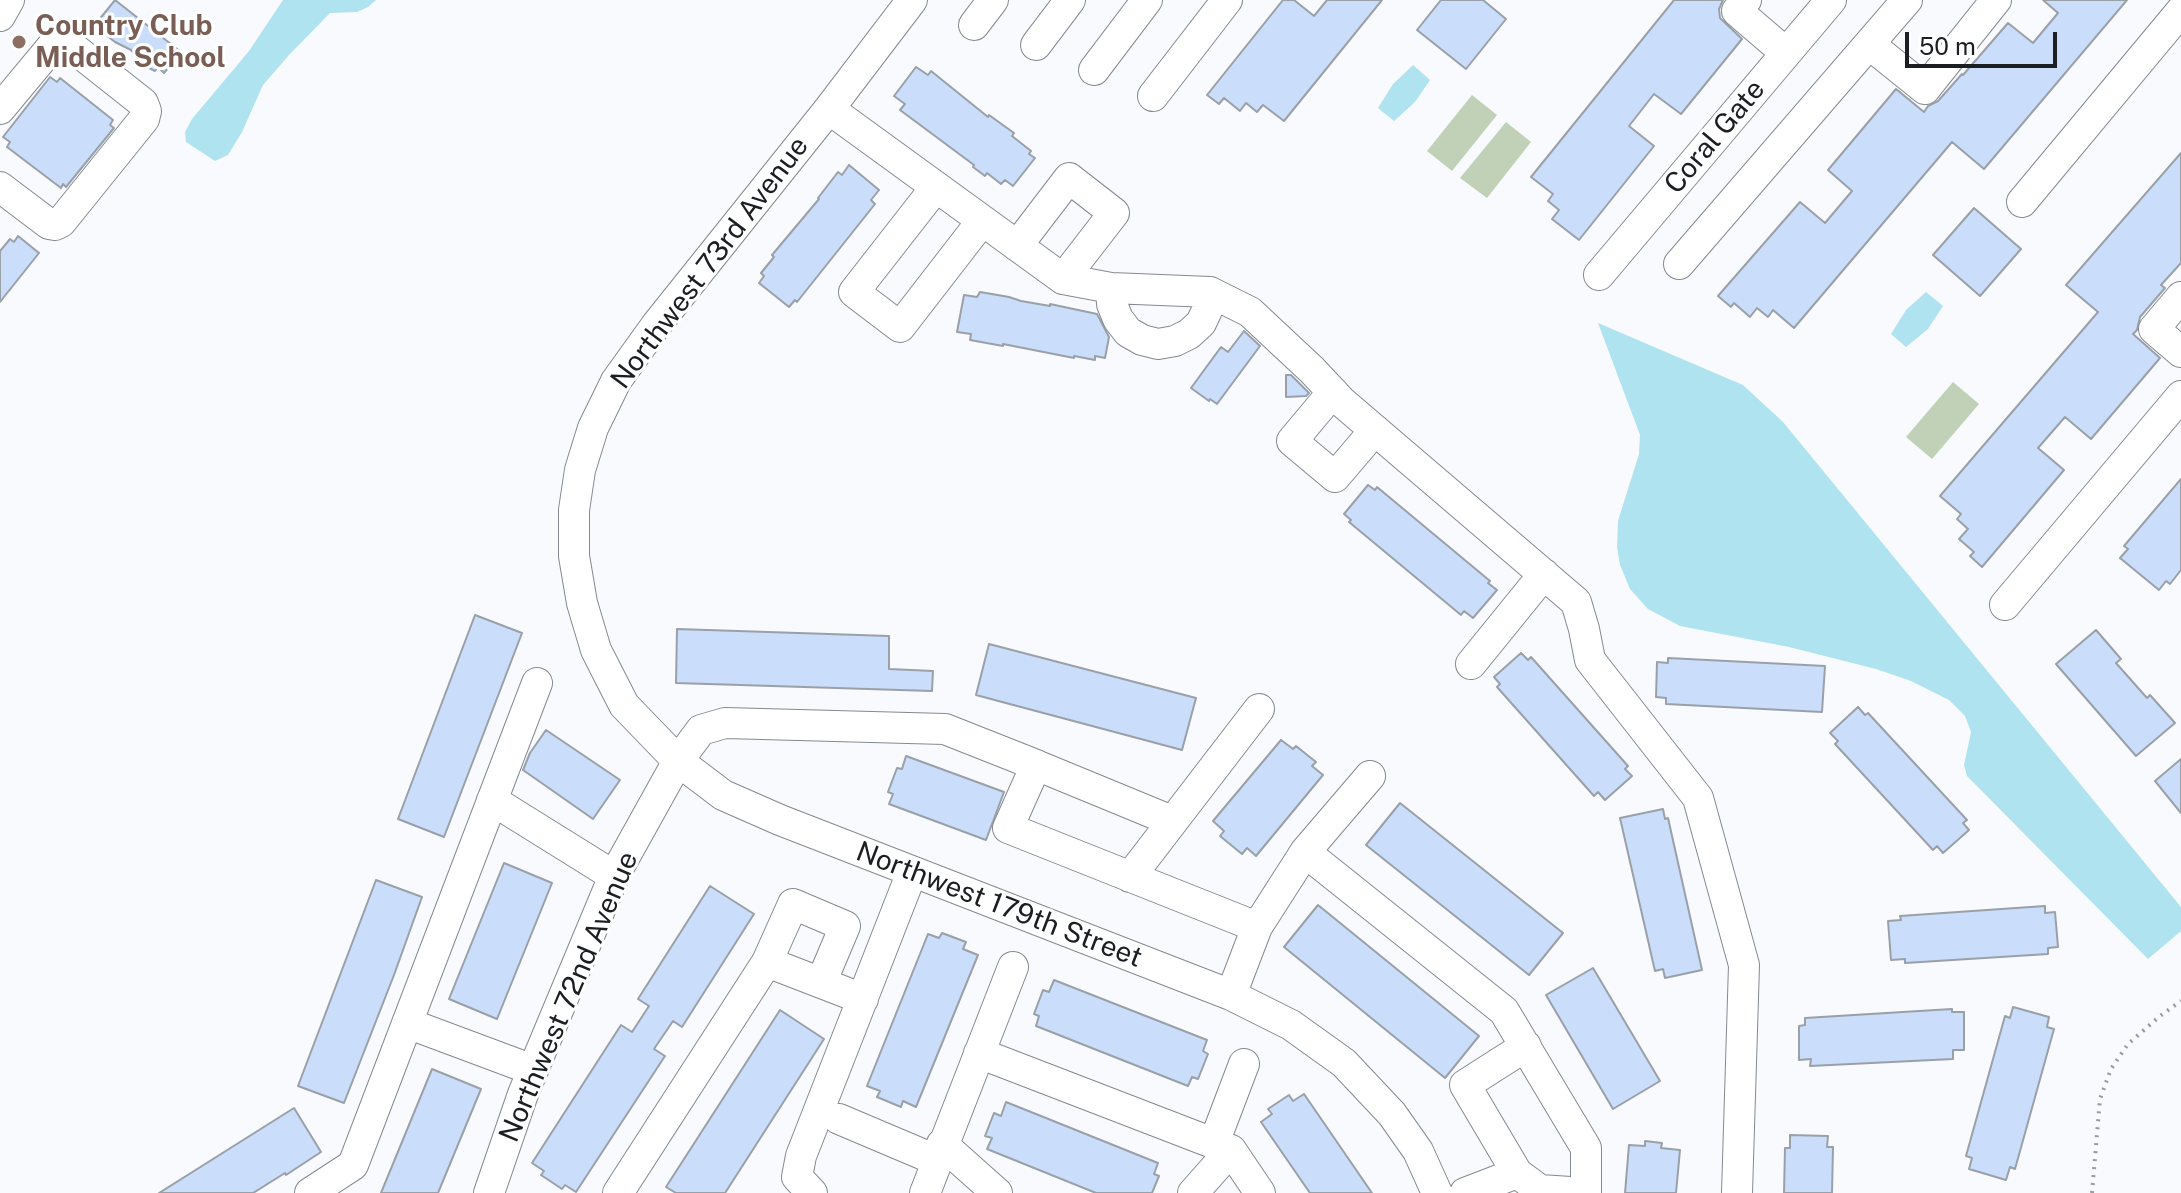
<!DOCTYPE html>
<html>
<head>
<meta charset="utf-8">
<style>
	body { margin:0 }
	#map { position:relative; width:2181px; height:1193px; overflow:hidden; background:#f8fafe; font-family:"Public Sans",sans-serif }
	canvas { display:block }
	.scale { position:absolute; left:1905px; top:32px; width:152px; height:36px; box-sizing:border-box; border:4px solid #1c1f22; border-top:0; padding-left:10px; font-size:24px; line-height:28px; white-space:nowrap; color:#1c1f22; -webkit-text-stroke:6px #fff; paint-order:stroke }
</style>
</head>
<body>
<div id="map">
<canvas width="2181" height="1193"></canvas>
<div class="scale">50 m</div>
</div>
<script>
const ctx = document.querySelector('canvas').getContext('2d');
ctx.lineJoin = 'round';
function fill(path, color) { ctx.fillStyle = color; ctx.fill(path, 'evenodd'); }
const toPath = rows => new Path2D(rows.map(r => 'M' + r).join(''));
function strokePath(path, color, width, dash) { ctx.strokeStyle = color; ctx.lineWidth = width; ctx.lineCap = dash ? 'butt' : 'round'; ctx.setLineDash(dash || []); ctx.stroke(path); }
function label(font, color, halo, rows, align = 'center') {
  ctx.font = font + ' "Public Sans",sans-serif'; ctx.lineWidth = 6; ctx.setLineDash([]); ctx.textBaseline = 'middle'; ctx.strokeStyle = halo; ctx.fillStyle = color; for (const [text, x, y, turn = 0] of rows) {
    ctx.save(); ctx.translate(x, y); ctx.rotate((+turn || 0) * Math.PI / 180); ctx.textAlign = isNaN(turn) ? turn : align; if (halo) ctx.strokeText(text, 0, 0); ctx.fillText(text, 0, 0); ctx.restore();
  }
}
fill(toPath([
	[1472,95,1497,115,1452,171,1427,151],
	[1506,122,1531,142,1487,198,1460,178],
	[1953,382,1979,404,1932,459,1906,437]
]), '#c0d1b8');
fill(toPath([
	[283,0,376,0,368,7,357,12,330,13,289,55,263,85,242,132,228,155,215,161,186,142,185,132,192,119,249,51],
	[1413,65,1430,80,1415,102,1394,121,1378,108,1393,84],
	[1926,292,1943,306,1928,329,1906,347,1891,334,1906,310],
	[1598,323,1743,385,1783,422,2181,907,2181,931,2148,959,1967,776,1964,765,1971,732,1965,716,1949,700,1911,681,1876,669,1789,647,1680,626,1648,609,1630,589,1620,565,1617,547,1618,521,1639,454,1640,435]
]), '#afe3f0');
const building = toPath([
	[115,0,181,52,164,73,158,67,155,71,143,65,131,50,115,42,101,31,105,26,98,21,115,0],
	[1283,0,1294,0,1314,16,1327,0,1382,0,1284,121,1263,105,1257,112,1246,103,1240,111,1224,98,1219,104,1207,95,1283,0],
	[1441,0,1483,0,1506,19,1466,69,1417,30,1441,0],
	[1674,0,1723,0,1719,9,1720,18,1742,39,1681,114,1654,94,1629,126,1654,146,1579,240,1552,219,1559,210,1548,201,1553,194,1531,177,1674,0],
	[2043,0,2127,0,1984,169,1952,142,1794,328,1773,310,1768,317,1757,308,1750,317,1734,303,1731,307,1718,296,1800,202,1825,223,1852,191,1828,170,1896,89,1924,112,1928,106,1938,101,1962,74,1963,75,2008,23,2033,43,2058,13,2043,0],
	[916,67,928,75,931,71,988,117,989,115,1014,133,1012,136,1031,151,1029,154,1035,158,1013,186,1005,180,1001,184,987,173,985,176,973,167,974,165,900,110,905,104,894,96,916,67],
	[50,77,57,82,60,78,113,120,110,125,114,128,66,187,63,184,61,188,7,147,10,142,3,137,50,77],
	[2181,153,2181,263,2161,285,2165,288,2140,317,2137,330,2133,334,2160,358,2091,439,2065,417,2038,448,2064,470,1982,567,1970,556,1974,552,1959,539,1968,529,1957,519,1961,514,1940,496,2098,312,2066,285,2181,153],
	[849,165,879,190,871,200,875,204,797,302,795,300,789,307,759,283,764,276,761,273,774,257,772,255,819,199,818,198,838,172,842,175,849,165],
	[1974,208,2021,249,1980,296,1933,255,1974,208],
	[18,236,39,253,0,302,0,251,10,239,14,242,18,236],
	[980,292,1009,297,1021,301,1050,306,1050,304,1097,314,1109,337,1105,358,1095,356,1095,360,1074,356,1074,358,1003,344,1003,346,970,340,971,334,957,332,964,295,977,297,980,292],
	[1244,331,1260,346,1217,404,1210,399,1209,401,1191,388,1221,347,1228,352,1244,331],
	[1286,375,1291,375,1309,393,1306,396,1286,397,1286,375],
	[2181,479,2181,570,2170,584,2166,581,2159,590,2120,558,2128,549,2124,546,2181,479],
	[1368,485,1375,490,1377,487,1490,581,1488,583,1497,590,1473,618,1464,611,1461,615,1349,522,1351,520,1344,514,1368,485],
	[475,615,522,633,444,837,398,819,475,615],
	[677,629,889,636,889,669,933,671,932,691,676,683,677,629],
	[2096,630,2121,659,2116,663,2147,698,2150,695,2175,723,2136,756,2056,664,2096,630],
	[989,644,1196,698,1182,750,976,695,989,644],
	[1521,653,1528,660,1531,657,1628,766,1625,769,1632,776,1605,800,1598,792,1594,796,1497,687,1500,684,1494,677,1521,653],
	[1668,658,1825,666,1822,712,1666,704,1666,698,1656,697,1657,662,1668,663,1668,658],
	[1858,707,1865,715,1868,713,1967,820,1963,823,1969,830,1943,853,1937,846,1933,850,1835,744,1838,741,1830,733,1858,707],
	[546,730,620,780,593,819,523,770,530,753,546,730],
	[1281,740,1293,749,1296,746,1316,762,1312,766,1323,775,1256,856,1247,848,1242,854,1220,836,1224,831,1213,821,1281,740],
	[906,756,1004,792,986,840,889,804,893,794,888,792,897,768,902,769,906,756],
	[2181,759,2181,813,2155,781,2181,759],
	[1400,803,1563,933,1529,975,1366,845,1400,803],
	[1663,809,1665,819,1668,818,1702,970,1665,978,1663,969,1655,971,1620,818,1663,809],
	[504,863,552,883,497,1019,449,999,504,863],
	[376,880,422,897,394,975,344,1103,298,1086,376,880],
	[710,886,754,914,682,1027,673,1021,654,1049,665,1056,576,1192,565,1185,562,1189,541,1175,544,1171,532,1163,621,1025,632,1032,649,1006,638,999,710,886],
	[1318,905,1479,1036,1445,1078,1284,947,1318,905],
	[2045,906,2045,913,2055,912,2058,947,2048,948,2048,954,1905,963,1905,959,1891,960,1888,921,1901,920,1900,916,2045,906],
	[942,933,966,942,963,949,978,955,916,1107,903,1101,901,1107,877,1097,880,1091,867,1086,928,934,939,938,942,933],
	[1593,968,1660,1081,1613,1109,1546,995,1593,968],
	[1054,980,1207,1040,1203,1051,1208,1054,1198,1079,1192,1077,1188,1086,1036,1026,1039,1016,1034,1014,1043,990,1049,992,1054,980],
	[2013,1007,2049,1017,2047,1027,2054,1029,2015,1169,2010,1167,2006,1180,1969,1169,1972,1158,1966,1156,2005,1016,2010,1018,2013,1007],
	[1952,1009,1952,1012,1964,1012,1964,1050,1953,1050,1953,1059,1810,1066,1811,1059,1799,1060,1799,1026,1805,1025,1805,1018,1952,1009],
	[780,1010,824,1039,725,1193,676,1193,666,1187,780,1010],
	[432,1069,481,1089,438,1193,381,1193,432,1069],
	[1304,1094,1372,1193,1310,1193,1261,1122,1272,1114,1268,1109,1289,1095,1293,1101,1304,1094],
	[1006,1102,1158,1163,1154,1174,1159,1176,1152,1193,1096,1193,987,1149,992,1138,985,1136,994,1113,1001,1116,1006,1102],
	[294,1108,321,1152,286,1175,285,1173,253,1193,159,1193,294,1108],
	[1790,1135,1828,1136,1827,1147,1833,1147,1832,1193,1784,1193,1785,1148,1790,1148,1790,1135],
	[1645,1141,1662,1143,1661,1148,1680,1150,1676,1193,1625,1193,1629,1145,1645,1146,1645,1141]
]);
fill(building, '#cadefb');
strokePath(building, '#9aa0a8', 2);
const minor = toPath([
	[912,0,829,109,657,324,616,381,593,428,580,470,574,510,574,556,582,603,596,650,624,705,678,761,723,795,780,820,1231,995,1291,1025,1344,1063,1392,1114,1418,1151,1437,1193],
	[1746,0,1737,11,1786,53],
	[0,16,9,0],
	[974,25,993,0],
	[1869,44,1925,89,1996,0],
	[1036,45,1070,0],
	[1094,70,1147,0],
	[1153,96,1227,0],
	[0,109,54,44,58,43,71,46,143,103,146,111,144,119,61,222,55,225,49,224,0,187],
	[829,109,1063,279,1111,288,1210,292,1250,312,1312,370,1342,402,1576,602,1584,629,1590,660,1698,798,1744,965,1737,1193],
	[936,187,854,292,900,327,982,221],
	[2022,202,2181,11],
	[1017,246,1069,178,1114,213,1063,279],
	[1679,264,1907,0],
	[1599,275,1831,0],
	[1111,288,1112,304,1118,319,1128,332,1142,340,1158,344,1175,341,1189,334,1201,323,1208,308,1210,292],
	[2181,297,2154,329,2181,352],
	[1333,392,1292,441,1335,477,1375,430],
	[2005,605,2181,396],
	[1471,664,1544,574],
	[1036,765,1172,821],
	[492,800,614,876],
	[1305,852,1504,1011,1586,1148,1586,1193],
	[1130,877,1259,709],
	[767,962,863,999],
	[1231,995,1257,927,1305,852,1370,776],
	[407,1023,533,1070],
	[1526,1046,1465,1085,1517,1173,1540,1190,1585,1193],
	[979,1053,1231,1150,1260,1193],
	[839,1119,936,1160],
	[1214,1143,1244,1064],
	[942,1144,997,1193],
	[310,1193,353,1165,537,683],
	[489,1193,523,1094,614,876,678,761,701,730,725,723,945,729,1036,765,1008,828,1257,927],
	[618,1193,767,962,793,904,845,926,821,983],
	[812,1193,797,1177,801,1156,912,872],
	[925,1193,1013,967],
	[1193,1193,1231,1150],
	[1465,1193,1517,1173]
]);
strokePath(minor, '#848992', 32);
strokePath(toPath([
	[2092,1193,2100,1099,2111,1069,2128,1044,2160,1016,2181,1001]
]), '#989b9e', 4, [2, 6]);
strokePath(minor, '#fff', 30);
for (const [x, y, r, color] of [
	[19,42,8,"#8d6e63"]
]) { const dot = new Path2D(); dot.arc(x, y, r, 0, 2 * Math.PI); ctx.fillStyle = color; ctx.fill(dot); strokePath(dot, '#fff', 3); }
label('bold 28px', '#785e54', '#fff', [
	["Country Club",35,26],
	["Middle School",35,58]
], 'left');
label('28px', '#1c1f22', '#fff', [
	["Coral Gate",1715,137,-50],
	["Northwest 73rd Avenue",710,263,-53],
	["Northwest 179th Street",999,905,21],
	["Northwest 72nd Avenue",569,997,-67]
]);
</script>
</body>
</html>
